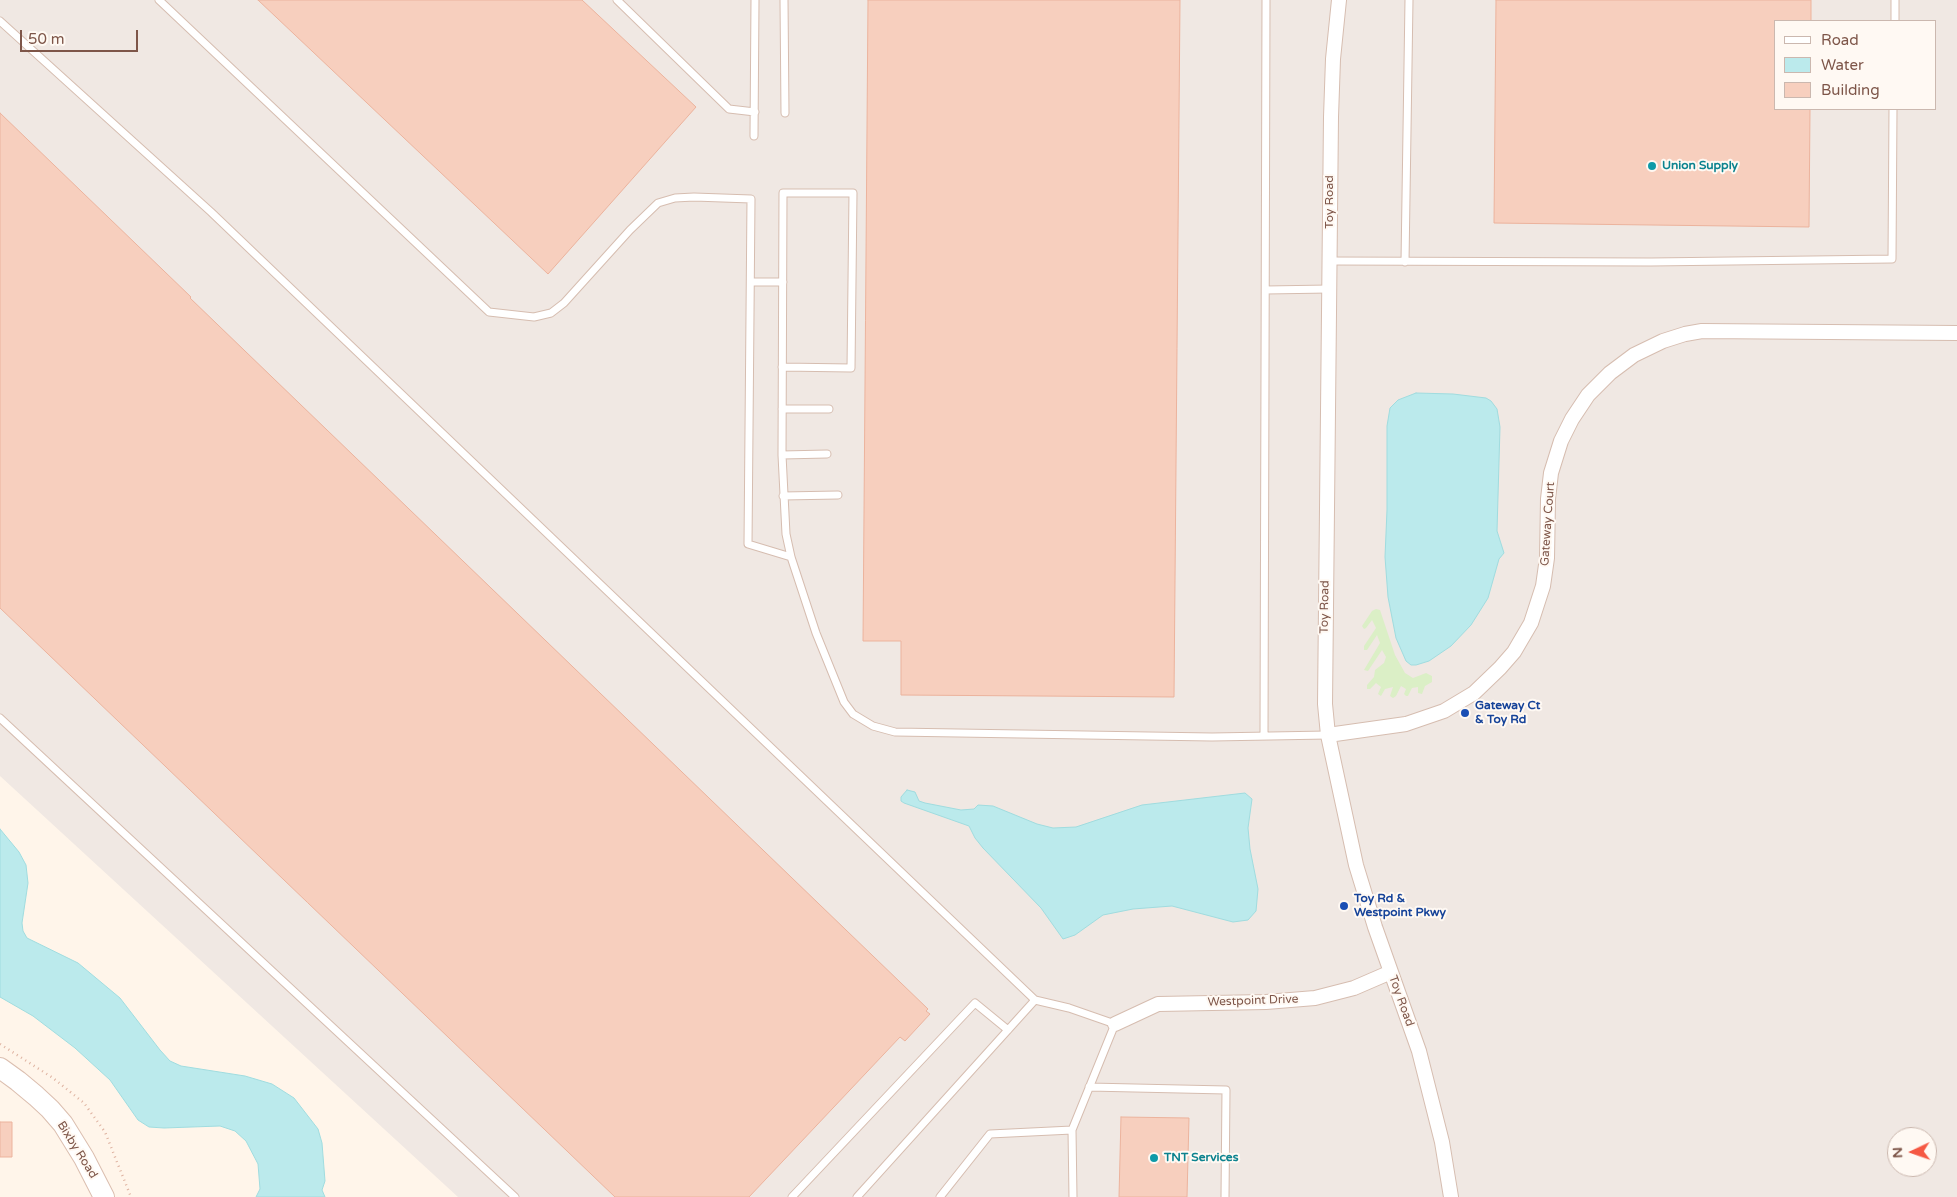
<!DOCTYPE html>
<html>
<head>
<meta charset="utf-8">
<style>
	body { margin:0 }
	#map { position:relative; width:1957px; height:1197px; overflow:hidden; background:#fff5ea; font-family:"Varela Round",sans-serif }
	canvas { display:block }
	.legend { position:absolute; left:1774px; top:20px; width:162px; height:90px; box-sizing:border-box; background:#fff9f3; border:1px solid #cbb8af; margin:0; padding:6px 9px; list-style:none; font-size:15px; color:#7e5649 }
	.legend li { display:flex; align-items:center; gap:10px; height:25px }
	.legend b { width:25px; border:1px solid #cbb8af }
	.north { position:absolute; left:1887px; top:1127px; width:50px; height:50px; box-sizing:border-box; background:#fff9f3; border:1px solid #cbb8af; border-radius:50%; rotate:267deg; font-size:14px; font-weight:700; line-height:20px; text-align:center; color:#7e5649 }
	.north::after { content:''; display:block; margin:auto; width:18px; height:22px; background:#f55843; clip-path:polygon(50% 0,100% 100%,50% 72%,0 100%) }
	.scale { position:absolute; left:20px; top:30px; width:118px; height:22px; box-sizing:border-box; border:2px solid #7e5649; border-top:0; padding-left:6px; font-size:15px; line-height:18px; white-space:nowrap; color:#7e5649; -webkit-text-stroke:4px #fff9f3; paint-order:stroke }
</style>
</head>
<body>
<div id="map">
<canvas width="1957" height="1197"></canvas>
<ul class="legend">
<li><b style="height:6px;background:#fff"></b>Road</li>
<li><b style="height:14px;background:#bbeaec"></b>Water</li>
<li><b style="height:14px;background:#f7cfbe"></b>Building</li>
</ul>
<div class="north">N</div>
<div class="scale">50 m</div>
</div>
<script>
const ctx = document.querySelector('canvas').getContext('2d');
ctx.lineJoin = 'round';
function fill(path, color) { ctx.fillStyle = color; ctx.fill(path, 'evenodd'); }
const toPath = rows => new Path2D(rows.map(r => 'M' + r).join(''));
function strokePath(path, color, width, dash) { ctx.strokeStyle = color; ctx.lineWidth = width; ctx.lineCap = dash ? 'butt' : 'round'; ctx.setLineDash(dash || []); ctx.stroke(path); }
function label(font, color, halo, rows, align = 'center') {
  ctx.font = font + ' "Varela Round",sans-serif'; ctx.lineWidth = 4; ctx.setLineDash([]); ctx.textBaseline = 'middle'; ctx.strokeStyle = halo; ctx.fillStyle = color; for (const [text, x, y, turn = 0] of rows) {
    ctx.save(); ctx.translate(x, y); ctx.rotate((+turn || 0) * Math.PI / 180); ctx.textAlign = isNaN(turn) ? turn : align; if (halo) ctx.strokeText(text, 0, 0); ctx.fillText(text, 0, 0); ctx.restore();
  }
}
fill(toPath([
	[0,0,1957,0,1957,1197,458,1197,0,776],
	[1776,21,1936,21,1936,109,1776,109],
	[1897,1137,1927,1137,1927,1167,1897,1167]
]), '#f0e8e3');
fill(toPath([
	[1376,609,1380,610,1395,655,1405,673,1413,678,1426,673,1432,676,1432,682,1425,686,1422,694,1418,693,1418,687,1412,688,1408,696,1406,696,1404,694,1406,689,1401,686,1396,696,1393,698,1390,696,1393,687,1385,689,1381,696,1378,694,1381,687,1376,683,1370,689,1367,689,1367,685,1374,677,1375,670,1384,663,1386,657,1382,650,1368,671,1364,670,1380,643,1377,635,1367,650,1364,650,1364,646,1376,628,1372,620,1366,628,1364,629,1362,626,1372,611]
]), '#dbefc6');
const water = toPath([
	[1416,393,1453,394,1486,398,1491,401,1497,409,1500,427,1497,531,1504,553,1499,559,1488,598,1471,625,1451,646,1429,661,1416,665,1411,665,1406,661,1396,638,1388,597,1385,557,1387,510,1387,426,1390,408,1398,400,1416,393],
	[907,790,915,792,919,801,925,803,961,810,974,809,978,805,993,806,1037,824,1053,828,1076,827,1142,805,1245,793,1252,799,1248,828,1250,849,1258,889,1256,911,1248,920,1233,922,1172,906,1133,909,1103,915,1075,935,1063,939,1041,908,983,848,975,838,969,826,904,803,901,801,901,797,907,790],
	[0,829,19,852,26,865,28,883,22,923,23,931,27,938,78,963,120,998,160,1050,170,1061,181,1066,245,1076,272,1084,294,1098,318,1129,322,1143,325,1181,322,1190,325,1197,256,1197,260,1189,258,1164,246,1141,235,1131,220,1126,164,1128,149,1127,138,1120,110,1080,75,1048,33,1016,0,997,0,829]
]);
fill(water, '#bbeaec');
strokePath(water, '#a0dcdf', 1);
const building = toPath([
	[258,0,582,0,696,107,548,274,258,0],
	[868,0,1180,0,1174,697,901,695,901,641,863,641,868,0],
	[1496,0,1811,0,1811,21,1776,21,1776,109,1810,109,1809,227,1494,223,1496,0],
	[0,113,191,297,190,298,928,1009,926,1011,930,1014,905,1041,900,1037,749,1197,615,1197,0,608,0,113],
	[1121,1117,1189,1118,1187,1197,1119,1197,1121,1117],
	[0,1122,12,1122,12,1157,0,1157,0,1122]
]);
fill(building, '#f7cfbe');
strokePath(building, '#ecb39d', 1);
const lane = toPath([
	[159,0,489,312,534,317,551,313,564,303,630,230,658,203,675,198,694,197,751,199,748,544,791,557],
	[617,0,729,109,755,112],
	[784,0,785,113],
	[0,21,211,212,1035,1000,1069,1008,1115,1024,1072,1130,1073,1197],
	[1895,21,1895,0],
	[754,136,755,0],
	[1330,261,1651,262,1892,259,1893,109],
	[1405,262,1409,0],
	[751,282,783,282],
	[1266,290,1329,289],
	[782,367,851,368,853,193,783,193,782,455,786,534,791,557,816,633,844,702,853,714,873,726,895,732,1212,737,1328,735],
	[782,409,829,409],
	[782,455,827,454],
	[783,496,838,495],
	[0,718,515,1197],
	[1264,736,1266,0],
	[1089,1087,1226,1090,1225,1197],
	[792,1197,975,1003,1008,1030],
	[857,1197,1035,1000],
	[940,1197,990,1134,1072,1130]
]);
const street = toPath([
	[1339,0,1333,59,1331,117,1325,704,1328,735,1356,865,1375,927,1419,1051,1442,1142,1451,1197],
	[1328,735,1406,724,1444,711,1474,693,1500,668,1514,652,1531,623,1543,586,1547,558,1548,499,1551,473,1561,441,1572,419,1588,395,1610,373,1634,355,1663,341,1685,334,1702,331,1957,333],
	[1115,1024,1158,1004,1266,1002,1315,998,1354,988,1391,972]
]);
const secondary = toPath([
	[0,1068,18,1081,36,1096,50,1109,63,1124,84,1158,104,1197]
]);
strokePath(lane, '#d6bdb0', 9);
strokePath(street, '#d6bdb0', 16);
strokePath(secondary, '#dbbeaf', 22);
strokePath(toPath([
	[0,1044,53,1078,84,1103,105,1132,131,1197]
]), '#deb2a0', 2.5, [1, 4]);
strokePath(lane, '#fff', 7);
strokePath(street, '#fff', 14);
strokePath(secondary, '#fff', 20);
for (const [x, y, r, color] of [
	[1652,166,5,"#0f9aa8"],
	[1465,713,5,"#1a4fb4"],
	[1344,906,5,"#1a4fb4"],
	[1154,1158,5,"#0f9aa8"]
]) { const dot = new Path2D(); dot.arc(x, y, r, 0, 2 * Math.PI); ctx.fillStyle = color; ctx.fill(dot); strokePath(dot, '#fff9f3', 2); }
label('bold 12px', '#0d838f', '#fff9f3', [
	["Union Supply",1662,166],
	["TNT Services",1164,1158]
], 'left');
label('12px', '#7e5649', '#fff9f3', [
	["Toy Road",1330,202,-90],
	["Gateway Court",1548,524,-86],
	["Toy Road",1325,607,-89],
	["Westpoint Drive",1253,1001,-2],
	["Toy Road",1401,1001,70],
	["Bixby Road",77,1150,58]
]);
label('bold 12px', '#164399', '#fff9f3', [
	["Gateway Ct",1475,706],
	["& Toy Rd",1475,720],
	["Toy Rd &",1354,899],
	["Westpoint Pkwy",1354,913]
], 'left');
</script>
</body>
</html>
